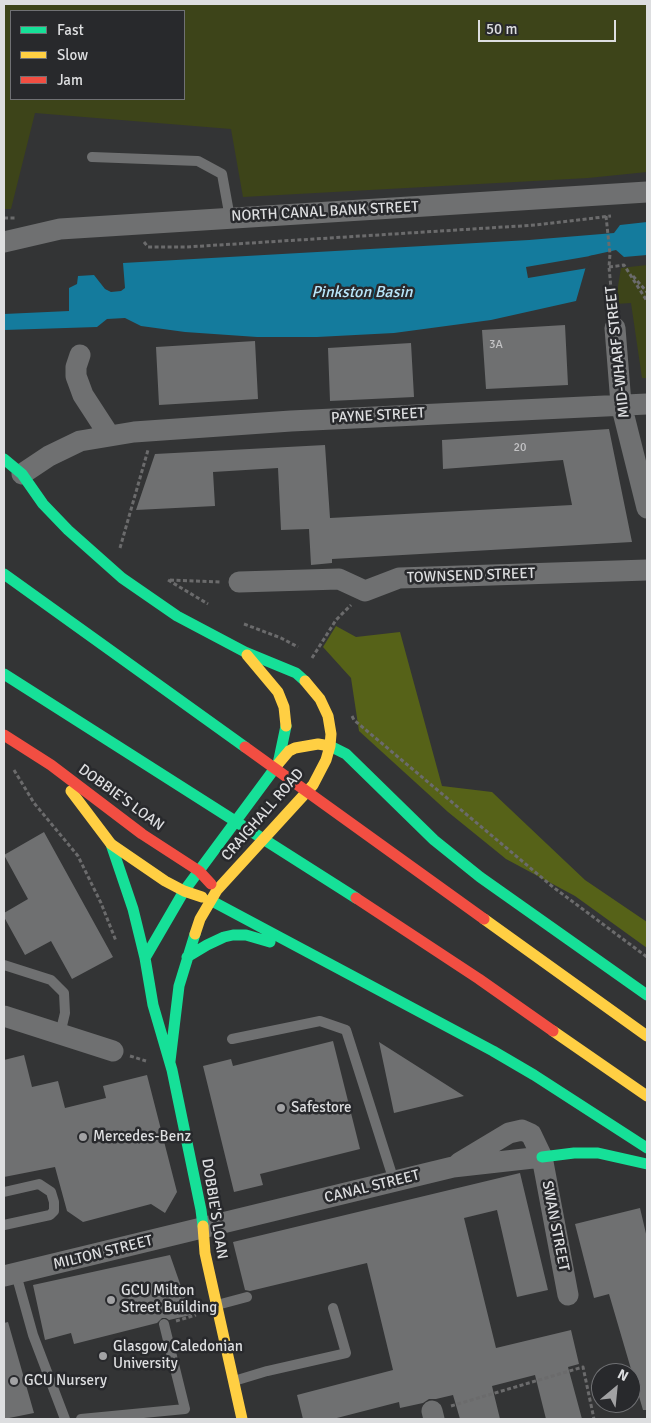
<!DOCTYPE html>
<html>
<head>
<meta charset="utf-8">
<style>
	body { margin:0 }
	#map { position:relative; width:651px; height:1423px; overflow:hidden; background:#333435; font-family:Signika,sans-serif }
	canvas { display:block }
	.frame { position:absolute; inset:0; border:5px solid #dddee0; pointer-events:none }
	.legend { position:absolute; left:10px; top:10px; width:175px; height:90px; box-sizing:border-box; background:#28292c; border:1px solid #707174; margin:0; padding:6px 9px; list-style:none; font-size:15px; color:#dddee0 }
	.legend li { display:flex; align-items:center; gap:10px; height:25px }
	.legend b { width:25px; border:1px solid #707174 }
	.north { position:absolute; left:591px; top:1363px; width:50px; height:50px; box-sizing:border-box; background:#28292c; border:1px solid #707174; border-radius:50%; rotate:28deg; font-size:14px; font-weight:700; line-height:20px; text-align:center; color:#dddee0 }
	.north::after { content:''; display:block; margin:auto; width:18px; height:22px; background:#a2a2a4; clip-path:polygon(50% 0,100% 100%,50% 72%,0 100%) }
	.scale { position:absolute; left:478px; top:20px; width:138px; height:22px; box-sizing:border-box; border:2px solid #dddee0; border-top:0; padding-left:6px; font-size:15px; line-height:18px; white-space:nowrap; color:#dddee0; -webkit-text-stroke:4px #28292c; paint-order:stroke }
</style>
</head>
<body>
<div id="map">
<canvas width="651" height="1423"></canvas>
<div class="frame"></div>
<ul class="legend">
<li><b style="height:6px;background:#16e098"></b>Fast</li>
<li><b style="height:6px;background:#ffcf43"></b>Slow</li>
<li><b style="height:6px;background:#f24e42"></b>Jam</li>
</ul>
<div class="north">N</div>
<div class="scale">50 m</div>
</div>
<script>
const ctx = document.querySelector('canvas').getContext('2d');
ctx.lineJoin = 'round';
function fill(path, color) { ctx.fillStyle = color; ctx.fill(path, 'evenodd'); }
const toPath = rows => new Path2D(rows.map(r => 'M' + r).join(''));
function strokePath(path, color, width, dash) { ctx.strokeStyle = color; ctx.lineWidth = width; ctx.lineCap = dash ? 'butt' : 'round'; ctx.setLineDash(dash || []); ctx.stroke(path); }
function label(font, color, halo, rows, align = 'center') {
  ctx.font = font + ' Signika,sans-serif'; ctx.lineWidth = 5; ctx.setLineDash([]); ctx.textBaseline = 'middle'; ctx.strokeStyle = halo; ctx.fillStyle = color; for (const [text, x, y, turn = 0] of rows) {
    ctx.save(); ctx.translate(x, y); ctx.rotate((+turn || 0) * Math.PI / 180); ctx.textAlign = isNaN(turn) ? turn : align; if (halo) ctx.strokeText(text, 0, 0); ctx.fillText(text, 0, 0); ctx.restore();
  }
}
fill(toPath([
	[4,4,647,4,647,172,588,178,243,197,231,129,35,113,11,209,4,209],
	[11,11,184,11,184,99,11,99],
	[647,265,647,378,642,378,631,303,615,304,621,268]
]), '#3d4419');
fill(toPath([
	[336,626,356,637,400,632,442,786,492,792,585,880,647,922,647,948,575,896,506,859,448,812,359,731,351,678,323,647]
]), '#566218');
fill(toPath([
	[647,222,647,255,624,257,616,250,589,256,576,301,491,320,394,333,317,337,257,337,185,332,141,326,125,318,107,319,97,327,4,330,4,314,69,311,69,288,77,284,78,276,94,275,105,289,111,292,121,291,125,288,123,263,529,240,614,233,620,225]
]), '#147b9d');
fill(toPath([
	[596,255,597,257,591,258,588,268,528,278,526,267]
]), '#333435');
fill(toPath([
	[565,325,568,385,486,389,482,330],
	[255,341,258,399,159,405,156,347],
	[411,343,414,397,330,401,328,348],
	[609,429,632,542,332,559,332,563,311,565,309,529,281,530,278,468,213,472,215,506,136,510,155,454,325,445,330,518,572,505,563,460,443,469,442,440],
	[44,832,113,957,72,979,51,941,25,955,4,917,4,913,28,899,4,855],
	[333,1041,360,1149,260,1174,263,1185,234,1192,203,1066,231,1059,233,1066],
	[379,1042,464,1096,394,1113],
	[24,1055,32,1087,58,1081,65,1108,106,1098,103,1086,147,1075,177,1192,165,1213,151,1204,83,1222,67,1211,55,1167,4,1177,4,1060],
	[520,1173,548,1290,517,1297,497,1210,464,1218,496,1348,571,1330,579,1364,568,1367,582,1419,546,1419,535,1375,492,1386,500,1419,460,1419,453,1395,436,1399,429,1399,423,1403,400,1408,399,1402,333,1419,303,1419,297,1395,393,1370,367,1263,250,1291,245,1290,233,1242],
	[640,1208,647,1238,647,1410,643,1410,609,1294,594,1298,575,1224],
	[170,1255,191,1315,169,1320,166,1318,162,1318,157,1323,74,1344,71,1333,45,1340,33,1285],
	[8,1322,34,1413,4,1419,4,1323]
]), '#6f7071');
strokePath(toPath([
	[606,216,610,254,609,267,613,310],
	[4,218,16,218],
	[144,242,148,247,187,247,536,225,611,216],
	[609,267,624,265,647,301],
	[633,276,647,292],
	[120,548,148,450],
	[168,580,208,604],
	[170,580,221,582],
	[244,624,281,638,298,647],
	[312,658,336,620,351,605],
	[352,716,354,720,553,887,647,957],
	[14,770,34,803,78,856,101,903,116,941],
	[130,1056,146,1061],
	[176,1321,196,1315],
	[451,1406,583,1367,594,1419]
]), '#6b6b6c', 3, [4, 2.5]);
strokePath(toPath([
	[92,157,198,161,222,174,230,218],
	[4,965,51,980,64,993,65,1013,60,1034],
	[232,1039,320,1021,346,1030,394,1181],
	[4,1192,39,1184,51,1192,54,1202,54,1211,50,1215,4,1225],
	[16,1274,33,1335,65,1419],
	[217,1305,247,1297],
	[234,1381,267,1371,346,1353,333,1308],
	[81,1419,185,1409,164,1324]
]), '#6f7071', 10);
strokePath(toPath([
	[4,242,60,229,647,192],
	[615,328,621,404,647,508],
	[80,355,76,367,76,376,83,395,109,435],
	[22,474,49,456,80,441,134,432,291,421,647,404],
	[239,582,339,579,365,591,399,578,647,570],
	[4,1016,113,1051],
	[459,1163,509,1133,522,1130,531,1134,542,1157,568,1295],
	[4,1276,453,1167,542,1157],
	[432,1411,434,1419]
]), '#6f7071', 21);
strokePath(toPath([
	[4,459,22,474,43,504,68,530,122,578,177,616,245,652,296,673,305,681],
	[4,574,245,747],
	[4,674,356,898],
	[330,746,346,754,434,840,480,877,647,995],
	[111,844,133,909,145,958,153,1005,172,1070,201,1210,203,1226],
	[210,900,493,1051,534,1075,647,1148],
	[187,957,207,945,224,937,233,935,246,935,270,942],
	[145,958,184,891,278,764,286,726],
	[170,1061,179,986,195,934],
	[542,1157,574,1153,598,1153,647,1164]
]), '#16e098', 11);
strokePath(toPath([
	[247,655,278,692,284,707,286,726],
	[278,764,289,751,295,748,318,744,330,746],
	[71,791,111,844,165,881,184,891,202,897],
	[484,919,647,1036],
	[195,934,200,919,217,890,313,785,326,760,330,746,331,734,328,716,320,699,305,681],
	[553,1031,647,1096],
	[203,1226,205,1253,242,1419]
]), '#ffcf43', 11);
strokePath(toPath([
	[4,735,51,765,142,834,199,871,211,884],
	[245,747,484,919],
	[356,898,479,979,553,1031]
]), '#f24e42', 11);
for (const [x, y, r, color] of [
	[281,1108,5,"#a2a2a4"],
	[83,1137,5,"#a2a2a4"],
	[111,1300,5,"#a2a2a4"],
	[103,1356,5,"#a2a2a4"],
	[14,1381,5,"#a2a2a4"]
]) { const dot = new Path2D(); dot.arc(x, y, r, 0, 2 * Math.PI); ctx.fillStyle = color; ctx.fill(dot); strokePath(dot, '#28292c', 2); }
label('12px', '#c2c2c4', null, [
	["3A",496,345],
	["20",520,448]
]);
label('15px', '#dddee0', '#28292c', [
	["NORTH CANAL BANK STREET",325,212,-3],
	["MID-WHARF STREET",618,352,-96],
	["PAYNE STREET",378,416,-3],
	["TOWNSEND STREET",471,576,-2],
	["DOBBIE'S LOAN",121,798,36],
	["CRAIGHALL ROAD",263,815,-49],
	["CANAL STREET",372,1187,-14],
	["DOBBIE'S LOAN",214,1209,81],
	["SWAN STREET",555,1226,79],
	["MILTON STREET",103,1253,-14]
]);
label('15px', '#dddee0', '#28292c', [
	["Safestore",291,1108],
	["Mercedes-Benz",93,1137],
	["GCU Milton",121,1291],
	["Street Building",121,1308],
	["Glasgow Caledonian",113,1347],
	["University",113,1364],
	["GCU Nursery",24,1381]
], 'left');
label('italic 16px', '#b9e6fa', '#28292c', [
	["Pinkston Basin",362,293]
]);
</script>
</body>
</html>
